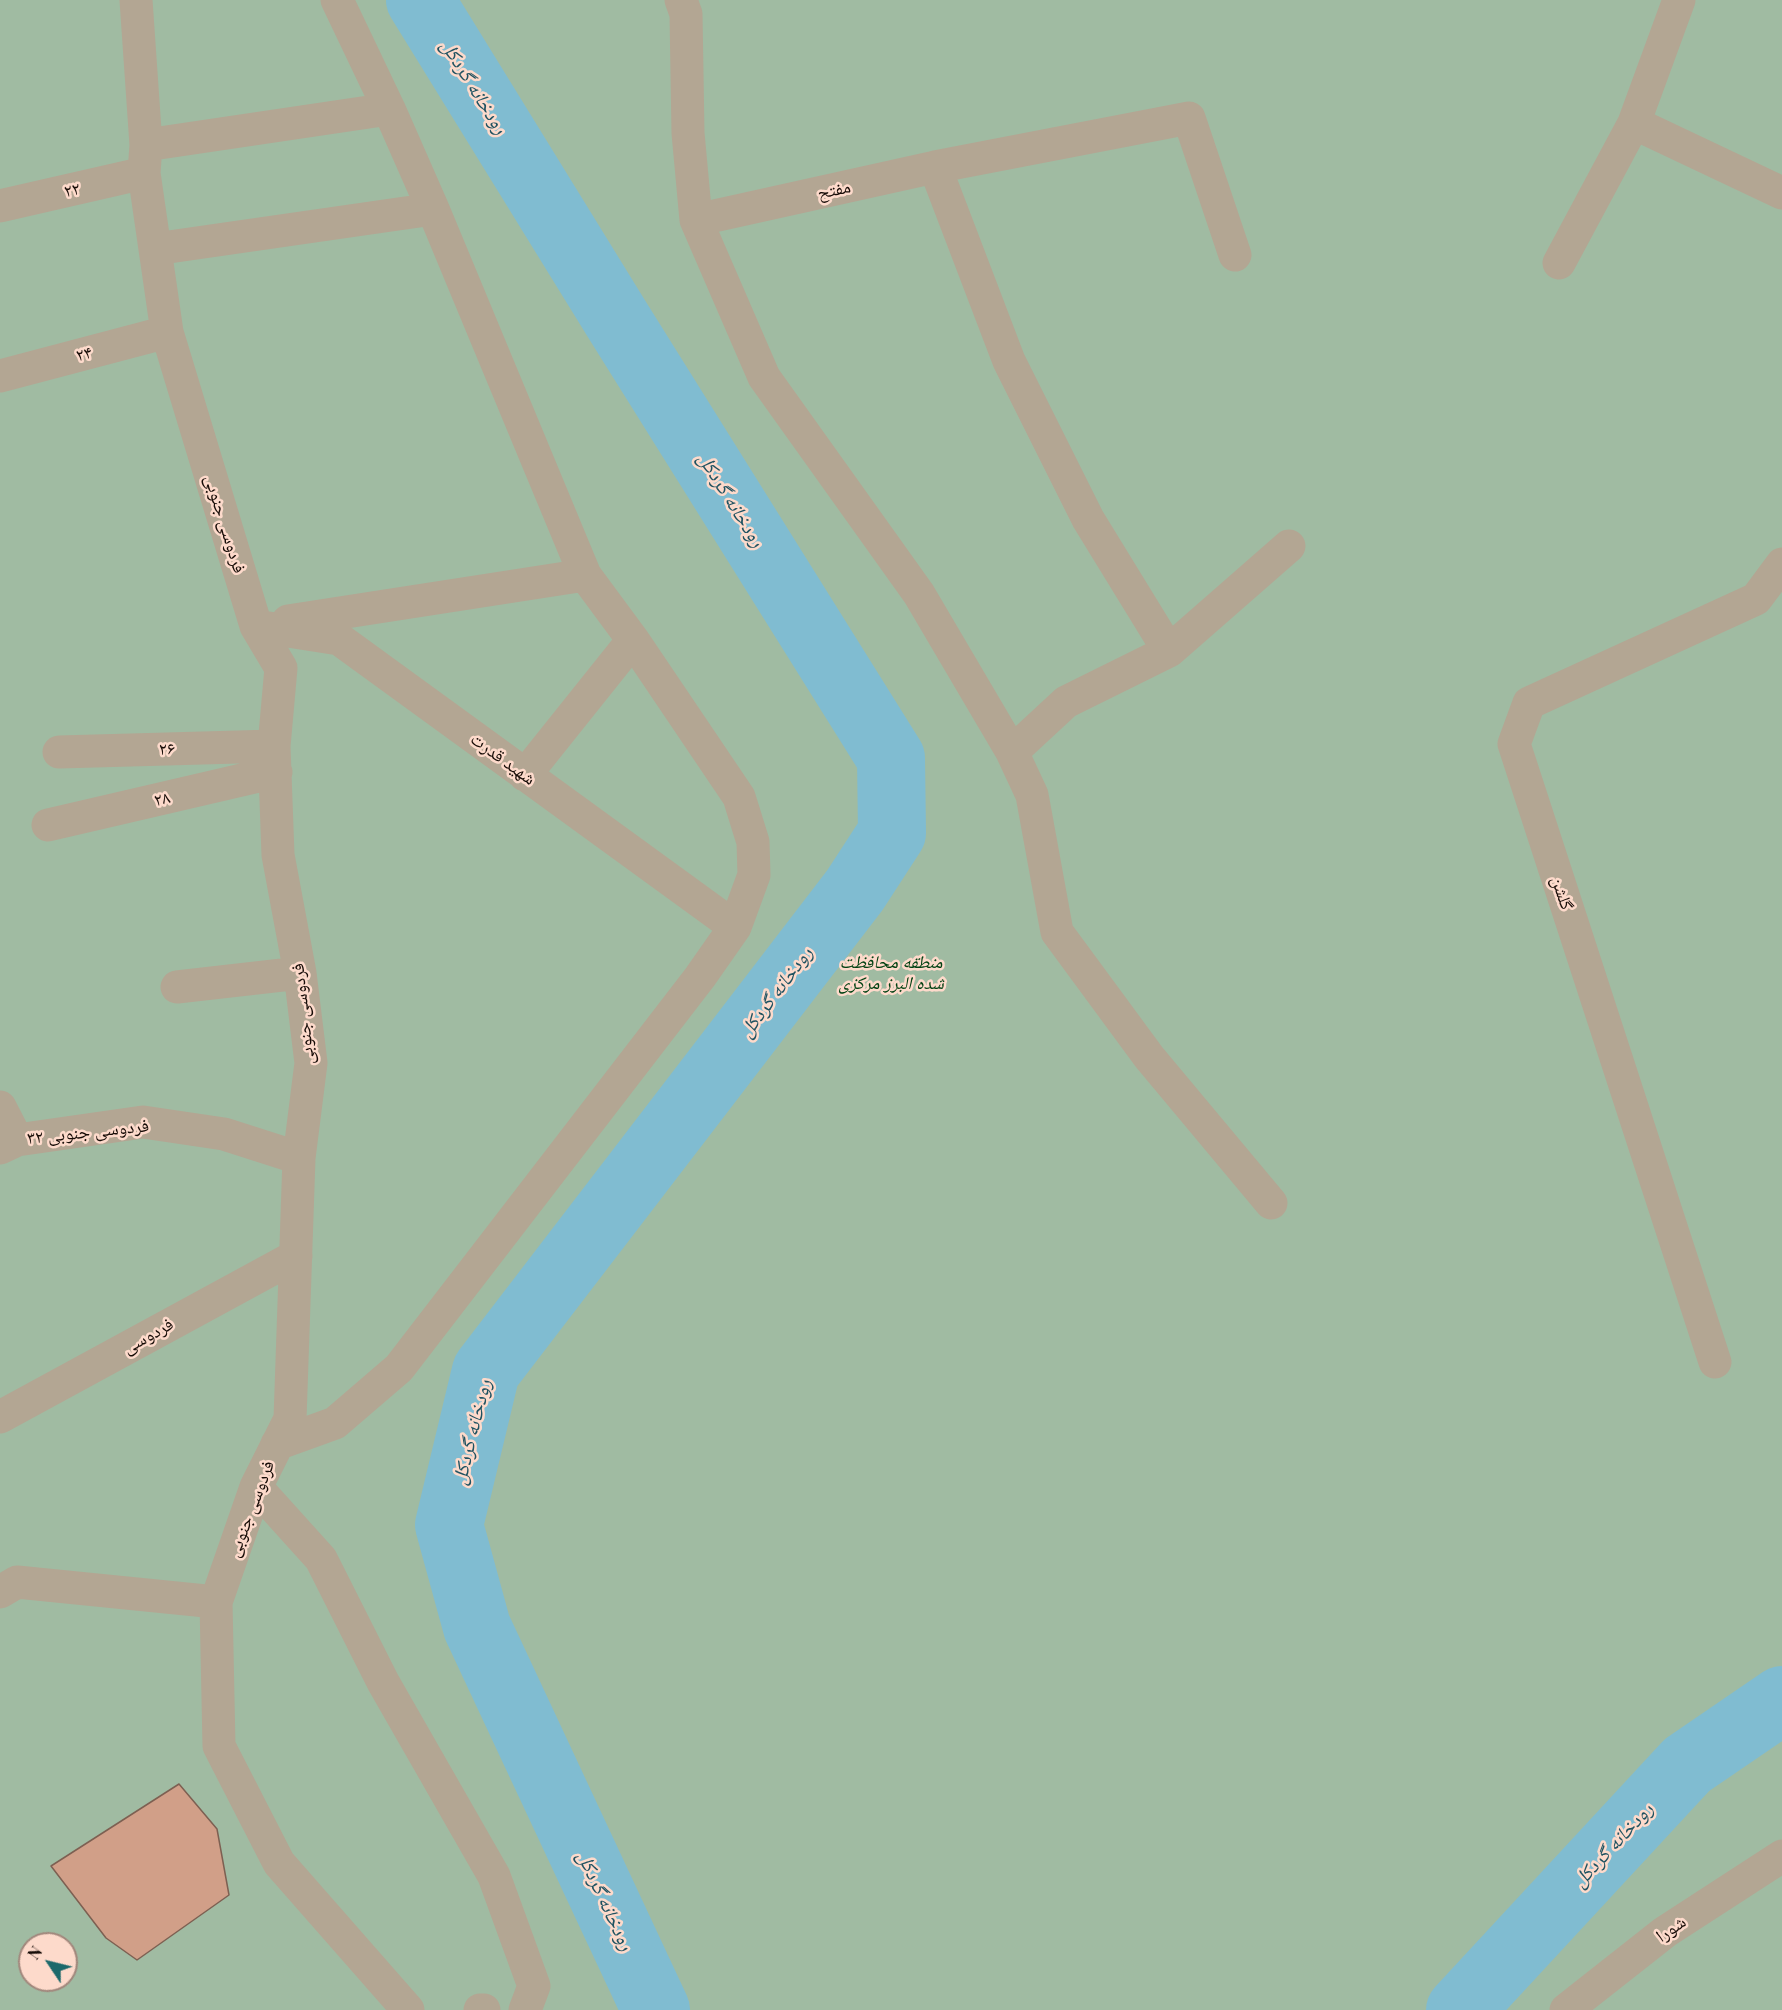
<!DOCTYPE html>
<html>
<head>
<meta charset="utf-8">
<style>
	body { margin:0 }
	#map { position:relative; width:1782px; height:2010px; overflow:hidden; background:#fddacb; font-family:"Playfair Display",serif }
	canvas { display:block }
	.north { position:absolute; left:18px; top:1932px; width:60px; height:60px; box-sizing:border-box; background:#fddacb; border:2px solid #a1877c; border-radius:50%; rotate:305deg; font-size:16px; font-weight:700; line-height:24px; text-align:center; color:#160b06 }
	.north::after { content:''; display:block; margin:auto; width:21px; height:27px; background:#1c696b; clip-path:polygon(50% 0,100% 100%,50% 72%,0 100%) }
</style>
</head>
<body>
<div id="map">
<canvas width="1782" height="2010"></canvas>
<div class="north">N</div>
</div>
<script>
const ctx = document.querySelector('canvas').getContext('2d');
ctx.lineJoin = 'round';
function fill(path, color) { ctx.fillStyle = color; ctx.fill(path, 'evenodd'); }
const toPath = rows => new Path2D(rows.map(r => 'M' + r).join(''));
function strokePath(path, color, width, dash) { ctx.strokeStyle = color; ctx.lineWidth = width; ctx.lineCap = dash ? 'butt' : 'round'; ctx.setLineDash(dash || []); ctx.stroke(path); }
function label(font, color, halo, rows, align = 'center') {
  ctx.font = font + ' "Playfair Display","Noto Naskh Arabic",serif'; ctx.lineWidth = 5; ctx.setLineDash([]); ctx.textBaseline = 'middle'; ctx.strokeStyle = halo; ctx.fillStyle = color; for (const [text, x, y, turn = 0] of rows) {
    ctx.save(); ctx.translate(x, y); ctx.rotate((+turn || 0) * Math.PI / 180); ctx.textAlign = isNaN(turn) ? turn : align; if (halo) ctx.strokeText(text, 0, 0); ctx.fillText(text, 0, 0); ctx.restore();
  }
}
fill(toPath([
	[0,0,1782,0,1782,2010,0,2010],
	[30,1944,66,1944,66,1980,30,1980]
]), '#a0bba2');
strokePath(toPath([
	[420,0,616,318,891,758,892,833,855,890,486,1371,449,1525,477,1627,656,2010],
	[1460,2010,1687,1765,1782,1700]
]), '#80bcd1', 68);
const building = toPath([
	[179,1784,217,1829,229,1895,137,1960,106,1938,51,1866,179,1784]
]);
fill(building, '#d19f88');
strokePath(building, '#7d6052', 1.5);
strokePath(toPath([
	[136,0,146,145,144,173,167,332,256,626,281,668,274,746,278,855,300,973,311,1063,299,1158,290,1419,256,1487,216,1602,219,1746,279,1863,408,2010],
	[681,0,686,14,688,133,696,220,935,167,1189,118,1235,255],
	[1634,123,1782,193],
	[146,145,389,109],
	[935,167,1009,361,1088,519,1169,651,1289,546],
	[0,206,144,173],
	[696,220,764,377,919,594,1012,752],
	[155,249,433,209],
	[1559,263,1634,123,1679,0],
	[0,376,167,332],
	[288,621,585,575],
	[256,626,339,639,735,927],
	[1169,651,1066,702,1012,752,1032,795,1057,932,1149,1057,1271,1203],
	[59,752,274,746],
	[525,775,633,640],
	[48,825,276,772],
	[177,987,300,973],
	[0,1107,17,1140],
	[0,1148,17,1140,143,1122,224,1134,299,1158],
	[1715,1362,1514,744,1529,703,1756,599,1782,564],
	[0,1417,296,1256],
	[277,1444,335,1423,399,1368,700,977,735,927,754,875,753,842,739,797,633,640,585,575,433,209,389,109,337,0],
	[256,1487,321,1559,383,1682,494,1876,534,1986,525,2010],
	[0,1592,17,1582,216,1602],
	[480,2010,484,2010],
	[1566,2010,1665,1932,1782,1856]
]), '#b3a693', 33);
label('18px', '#160b06', '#fddacb', [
	["۲۲",72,190,-13],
	["مفتح",834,190,-12],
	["۲۴",84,354,-15],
	["فردوسی جنوبی",225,524,73],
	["۲۶",167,749,-2],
	["شهید قدرت",503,759,36],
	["۲۸",162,799,-13],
	["گلشن",1562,893,72],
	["فردوسی جنوبی",303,1014,-96],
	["فردوسی جنوبی ۳۲",88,1132,-6],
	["فردوسی",148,1336,-29],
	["فردوسی جنوبی",251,1509,-69],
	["شورا",1671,1929,-35]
]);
label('italic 18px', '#004112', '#fddacb', [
	["منطقه محافظت",891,962],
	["شده البرز مرکزی",891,983]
]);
label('italic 20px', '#1f5261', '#fddacb', [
	["رودخانه گردکل",474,87,58],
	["رودخانه گردکل",731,500,58],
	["رودخانه گردکل",776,992,-53],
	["رودخانه گردکل",472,1432,-76],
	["رودخانه گردکل",1613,1845,-47],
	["رودخانه گردکل",605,1901,65]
]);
</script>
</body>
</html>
